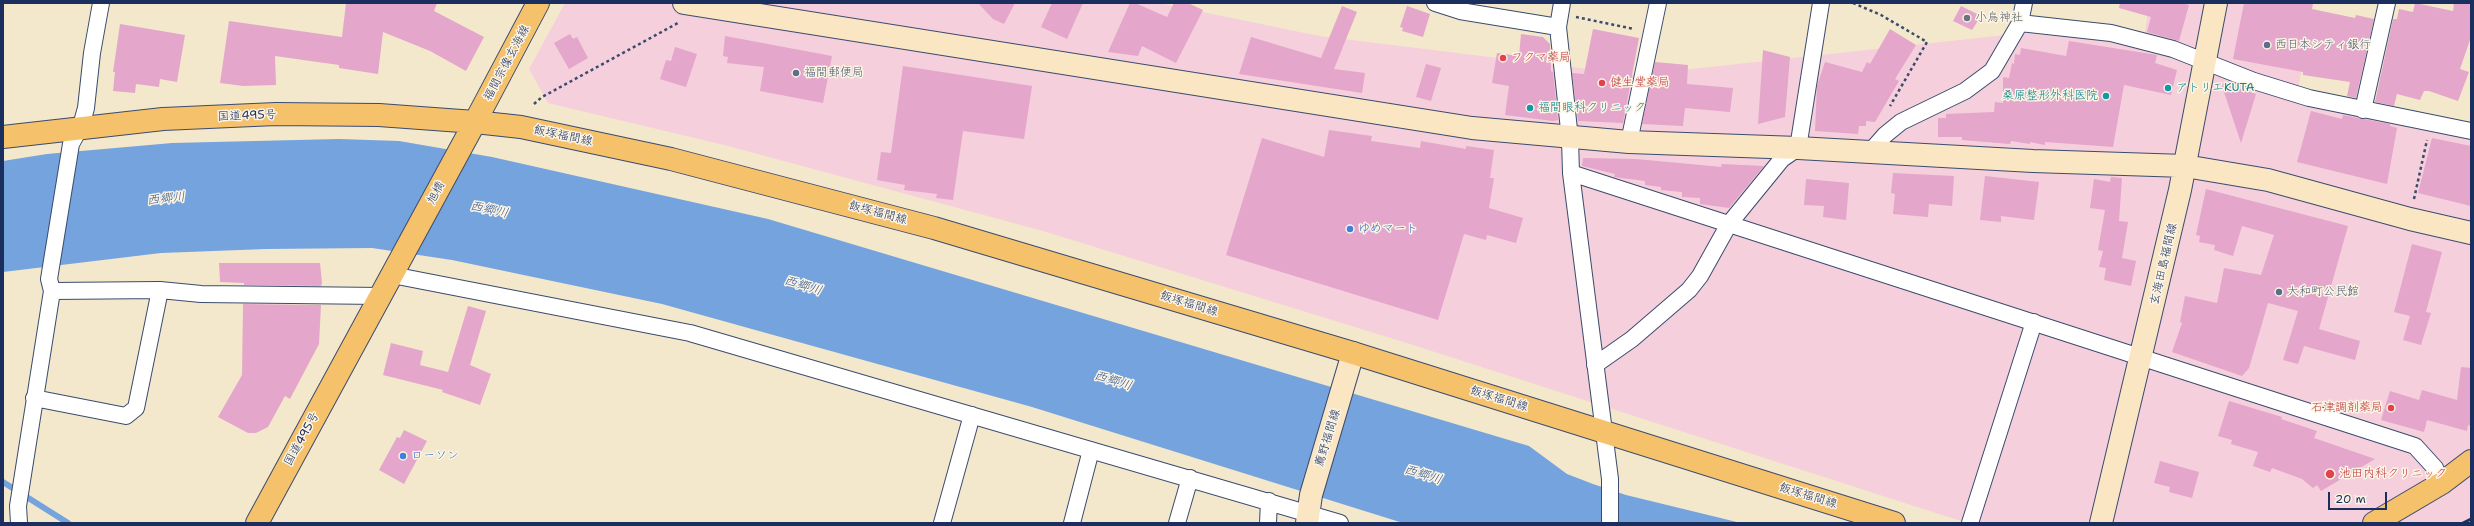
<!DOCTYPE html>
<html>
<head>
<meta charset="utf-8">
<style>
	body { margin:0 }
	#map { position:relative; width:2474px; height:526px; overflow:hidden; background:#f3e8cc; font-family:"Shantell Sans",sans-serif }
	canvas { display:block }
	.frame { position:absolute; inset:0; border:4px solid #1b2f5e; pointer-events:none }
	.scale { position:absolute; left:2328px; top:492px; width:59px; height:18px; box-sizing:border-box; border:2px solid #1b2f5e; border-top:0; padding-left:5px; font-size:12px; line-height:14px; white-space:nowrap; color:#1b2f5e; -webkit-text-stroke:3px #fcf5e5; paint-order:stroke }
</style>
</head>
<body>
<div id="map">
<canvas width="2474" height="526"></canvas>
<div class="frame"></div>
<div class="scale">20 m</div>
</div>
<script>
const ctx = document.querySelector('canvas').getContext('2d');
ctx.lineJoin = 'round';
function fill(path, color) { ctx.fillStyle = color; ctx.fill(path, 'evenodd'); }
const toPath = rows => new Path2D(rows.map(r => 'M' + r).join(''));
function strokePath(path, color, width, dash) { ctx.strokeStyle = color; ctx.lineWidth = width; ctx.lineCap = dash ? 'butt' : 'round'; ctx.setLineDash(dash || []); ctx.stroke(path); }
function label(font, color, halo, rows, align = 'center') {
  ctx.font = font + ' "Shantell Sans","Klee One",sans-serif'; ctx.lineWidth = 3; ctx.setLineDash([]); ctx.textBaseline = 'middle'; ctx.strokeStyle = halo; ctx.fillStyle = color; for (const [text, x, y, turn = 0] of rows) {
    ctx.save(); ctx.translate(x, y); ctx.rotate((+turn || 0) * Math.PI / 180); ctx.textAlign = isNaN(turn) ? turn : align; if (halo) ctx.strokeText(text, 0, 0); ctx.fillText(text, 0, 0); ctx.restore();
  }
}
fill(toPath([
	[565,3,1159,3,1319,36,1636,75,2024,33,2111,41,2143,48,2149,3,2313,3,2296,102,2471,139,2471,523,1967,523,1410,344,1043,231,728,146,548,103,529,69]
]), '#f5cfdb');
fill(toPath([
	[339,139,399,141,492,157,768,219,1529,446,1567,474,1593,484,1626,495,1741,523,1403,523,1032,407,662,304,452,260,372,248,266,249,161,253,3,272,3,161,47,154,172,143]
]), '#74a3de');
strokePath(toPath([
	[3,482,68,523]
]), '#74a3de', 6);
fill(toPath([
	[346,3,437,3,434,11,484,37,466,71,430,51,383,32,378,74,339,68,339,65,275,56,276,85,243,86,220,83,229,21,342,37],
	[978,3,1015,3,1004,24,993,19],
	[1052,3,1083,3,1067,39,1041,27],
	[1130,3,1135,3,1167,17,1174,3,1188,3,1203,10,1176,63,1142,46,1138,56,1108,52],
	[2120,3,2181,3,2189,5,2179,41,2147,32,2151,17,2119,8],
	[2244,3,2313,3,2312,9,2355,18,2356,15,2374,19,2356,98,2347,96,2350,82,2303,75,2303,72,2233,59],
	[2415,3,2453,11,2454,3,2471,3,2471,37,2460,69,2469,72,2458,101,2429,91,2424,91,2420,100,2397,94,2394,106,2375,102,2393,19,2397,19,2399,9,2413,12],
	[1342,6,1357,12,1334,69,1365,73,1362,93,1239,74,1251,37,1321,58],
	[1407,6,1430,14,1423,37,1402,31,1403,28,1400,27],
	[1961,6,1981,16,1972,30,1953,21],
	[120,24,185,35,177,82,160,79,159,87,136,84,135,93,113,91,115,72,113,72],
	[1593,29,1639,38,1623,123,1578,121,1572,73,1584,74],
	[1890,29,1916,45,1895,79,1899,81,1875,122,1866,121,1866,126,1859,126,1858,134,1815,131,1817,86,1825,62,1862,72,1867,62,1870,64],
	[570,34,573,39,577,37,588,58,569,69,554,43],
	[1521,34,1543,37,1550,44,1551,71,1553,72,1558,120,1553,121,1505,115,1509,86,1492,83,1497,53,1519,56],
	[725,36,832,56,823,103,760,91,764,67,727,63,728,57,723,56],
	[2069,41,2157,55,2155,63,2177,70,2171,95,2124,85,2113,147,2045,142,2045,145,2030,142,2030,144,2011,141,2010,144,1962,140,1962,137,1938,137,1938,118,1946,118,1946,114,1994,112,1995,102,2003,103,2003,77,2009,78,2012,63,2014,64,2015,54,2020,55,2021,48,2066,56],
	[675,47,697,54,686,87,660,79,666,60,671,61],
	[1763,50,1790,57,1785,117,1758,124],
	[1655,62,1688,65,1687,84,1733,88,1730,112,1685,108,1683,126,1642,124],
	[1426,64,1441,68,1431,101,1416,97],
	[903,66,1032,86,1024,139,963,131,953,200,936,198,937,194,904,190,905,185,877,180,881,152,891,153],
	[2221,83,2256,94,2241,143],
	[2311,111,2342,119,2343,115,2390,124,2390,126,2397,128,2387,184,2297,162],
	[1329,130,1372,136,1371,141,1420,148,1421,141,1466,149,1466,146,1494,150,1490,178,1494,178,1489,208,1523,218,1516,243,1487,235,1486,240,1464,234,1438,320,1226,255,1262,138,1324,157],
	[2432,138,2471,146,2471,206,2418,193],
	[1583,158,1636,159,1722,167,1721,164,1764,166,1729,208,1700,204,1700,198,1682,197,1682,192,1661,190,1661,187,1645,185,1645,181,1614,177,1615,174,1582,166],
	[1893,173,1954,176,1952,206,1929,204,1928,217,1893,214,1895,194,1891,193],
	[1985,176,2039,182,2034,220,2001,216,2001,222,1980,220],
	[2111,177,2122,178,2119,221,2128,222,2122,258,2136,261,2131,286,2104,280,2106,268,2099,267,2103,251,2098,250,2105,210,2090,208,2094,179,2110,182],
	[1806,179,1849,183,1846,220,1823,217,1824,206,1804,205],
	[2206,189,2348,226,2319,329,2360,341,2355,360,2304,346,2298,364,2283,360,2298,311,2268,303,2249,368,2242,376,2172,352,2182,323,2180,322,2185,296,2217,303,2224,268,2261,275,2274,235,2242,226,2233,256,2214,250,2215,245,2199,242,2200,236,2196,235],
	[2412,244,2442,252,2426,312,2431,313,2421,345,2403,340,2410,316,2394,312],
	[219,263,320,263,322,283,321,286,244,285,244,283,220,282],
	[243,304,321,305,319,344,290,399,285,396,268,427,256,433,248,433,218,417,242,375],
	[468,306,486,311,470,365,491,374,480,405,442,392,443,390,383,375,391,343,423,351,420,365,448,372],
	[2461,367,2471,368,2471,426,2468,425,2467,431,2427,420,2424,432,2381,420,2390,391,2419,400,2422,390,2457,400],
	[2229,401,2282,417,2281,419,2317,431,2314,438,2375,459,2321,491,2317,485,2313,488,2302,479,2272,468,2270,472,2253,466,2258,452,2231,444,2232,440,2218,436],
	[404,430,427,441,404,484,379,470,397,437,400,438],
	[2160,461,2199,472,2192,498,2169,492,2170,487,2154,483]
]), '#e4a6cb');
const street = toPath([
	[1435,3,1460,11,1558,27],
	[1562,3,1558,27,1570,139,1571,173,1610,479,1610,523],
	[2020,23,2111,33,2173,49,2254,81,2309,98,2471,131],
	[2363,110,2387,3],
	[1629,142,1658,3],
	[1870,152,1885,135,1901,122,1965,91,1992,71,2020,23,2024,3],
	[1571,173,2415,446,2435,468,2442,483],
	[392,275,690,333,1340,523],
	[52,291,160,290,201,294,382,296],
	[1595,365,1632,339,1689,290,1700,276,1729,224,1782,159,1798,148,1821,3],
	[34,398,126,416,136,408,160,290],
	[19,523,18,506,52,291,49,279,71,144,81,126,86,108,92,53,101,3],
	[942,523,972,415],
	[1072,523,1091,450],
	[1177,523,1190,478],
	[1268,523,1269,501],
	[1970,523,2034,322]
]);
const secondary = toPath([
	[684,3,1472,128,1629,142,1798,148,2033,161,2185,166,2268,180,2410,219,2471,233],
	[1307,523,1311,495,1353,353],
	[2101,523,2180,190,2216,3]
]);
const primary = toPath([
	[538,3,475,122,521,127,671,159,934,228,1353,353,1894,523],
	[2374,523,2442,483,2471,461]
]);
const highway = toPath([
	[3,137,163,119,276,114,379,115,475,122,257,523]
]);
strokePath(street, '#3b4b6e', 18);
strokePath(secondary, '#3b4b6e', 24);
strokePath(primary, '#3b4b6e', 24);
strokePath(highway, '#3b4b6e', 24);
strokePath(toPath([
	[1853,3,1881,15,1927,42,1890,106],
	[1576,17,1634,29],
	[534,104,542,97,678,23],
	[2414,199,2427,140]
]), '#3b4b6e', 2.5, [3, 3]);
strokePath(street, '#fff', 16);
strokePath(secondary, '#fbe6c4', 22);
strokePath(primary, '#f5c16b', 22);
strokePath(highway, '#f5c16b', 22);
strokePath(toPath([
	[2463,523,2471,519]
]), '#1b2f5e', 3);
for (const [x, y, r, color] of [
	[1967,18,4,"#6b7280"],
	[2267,45,4,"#5c6f8a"],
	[1503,58,4,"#e0444e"],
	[796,73,4,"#5c6f8a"],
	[1602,83,4,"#e0444e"],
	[2168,88,4,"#0f9aa8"],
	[2106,96,4,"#0f9aa8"],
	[1530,108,4,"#0f9aa8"],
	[1350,229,4,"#3f7fe0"],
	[2279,292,4,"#5c6f8a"],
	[2391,408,4,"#e0444e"],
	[403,456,4,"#3f7fe0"],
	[2330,474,5,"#e0444e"]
]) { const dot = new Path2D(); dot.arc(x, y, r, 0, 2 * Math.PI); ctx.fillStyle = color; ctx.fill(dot); strokePath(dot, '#fcf5e5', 1.5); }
label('12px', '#5b616d', '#fcf5e5', [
	["小烏神社",1975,18]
], 'left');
label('12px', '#4e5e75', '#fcf5e5', [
	["西日本シティ銀行",2275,45],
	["福間郵便局",804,73],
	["大和町公民館",2287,292]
], 'left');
label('12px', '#be3a42', '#fcf5e5', [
	["フクマ薬局",1511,58],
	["健生堂薬局",1610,83],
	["石津調剤薬局",2383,408,"right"],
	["池田内科クリニック",2339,474]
], 'left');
label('12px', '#1b2f5e', '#fcf5e5', [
	["福間宗像玄海線",507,63,-62],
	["国道495号",247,116,-2],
	["飯塚福間線",563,136,12],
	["旭橋",436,193,-62],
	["飯塚福間線",878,213,15],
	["玄海田島福間線",2164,264,-77],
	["飯塚福間線",1189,304,17],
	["飯塚福間線",1499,399,17],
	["薦野福間線",1328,438,-73],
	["国道495号",302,439,-61],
	["飯塚福間線",1808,496,17]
]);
label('12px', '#0d838f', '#fcf5e5', [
	["アトリエKUTA",2176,88],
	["桑原整形外科医院",2098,96,"right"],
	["福間眼科クリニック",1538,108]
], 'left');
label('12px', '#366cbe', '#fcf5e5', [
	["ゆめマート",1358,229],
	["ローソン",411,456]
], 'left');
label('italic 13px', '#3a588b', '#fcf5e5', [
	["西郷川",166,199,-6],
	["西郷川",489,210,12],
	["西郷川",803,286,17],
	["西郷川",1113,381,17],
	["西郷川",1423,475,17]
]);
</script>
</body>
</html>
